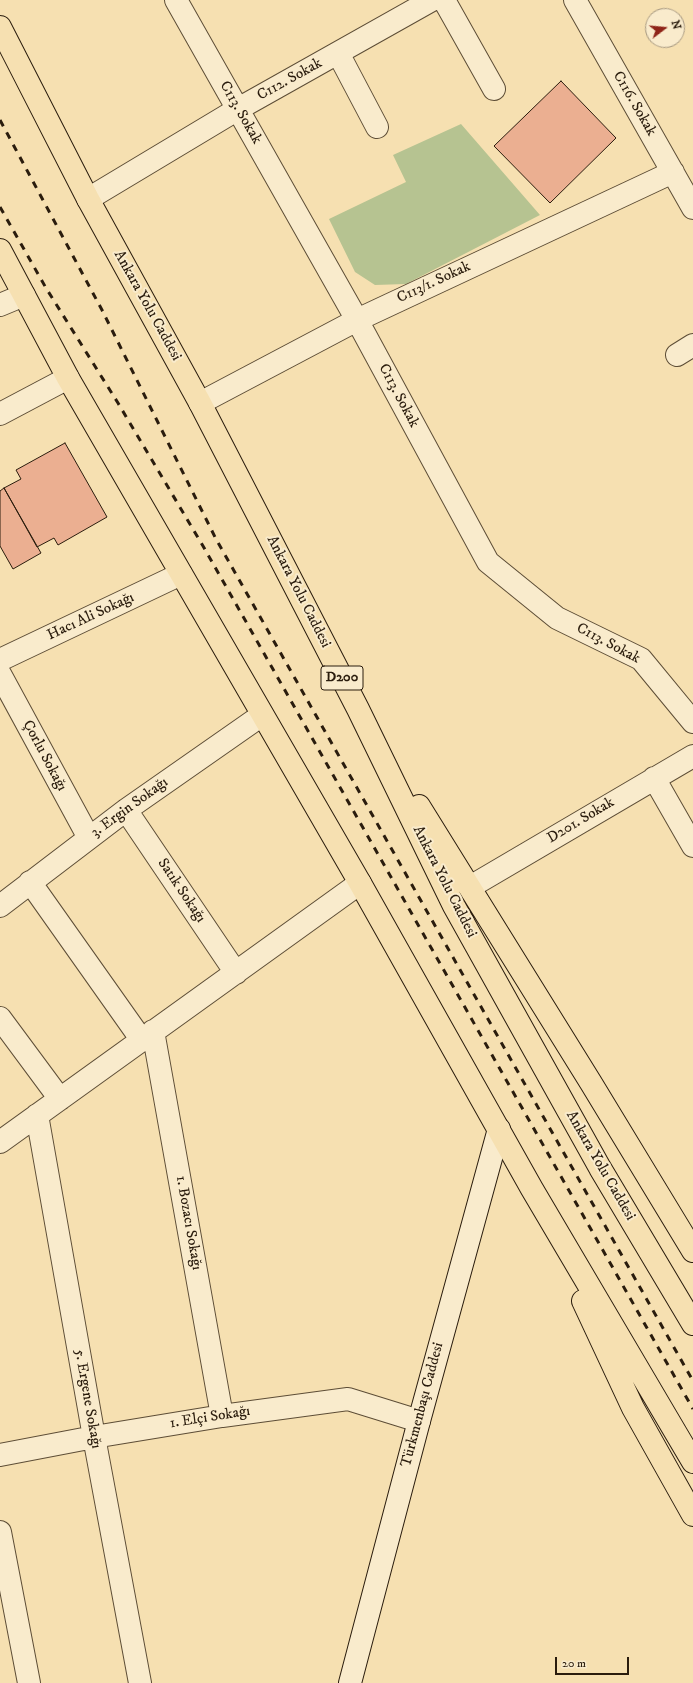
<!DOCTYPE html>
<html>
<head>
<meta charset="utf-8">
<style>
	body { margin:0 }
	#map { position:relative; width:693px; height:1683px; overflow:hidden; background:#f6e0b1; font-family:"IM FELL DW Pica",serif }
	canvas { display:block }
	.north { position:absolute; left:645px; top:8px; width:40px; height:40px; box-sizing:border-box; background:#f9ebcc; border:1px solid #a69880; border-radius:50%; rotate:74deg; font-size:11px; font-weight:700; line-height:16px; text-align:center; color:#2a1c0d }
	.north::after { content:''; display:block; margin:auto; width:14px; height:18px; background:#8f2418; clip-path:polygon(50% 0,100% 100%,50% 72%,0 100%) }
	.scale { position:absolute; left:555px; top:1657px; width:74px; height:18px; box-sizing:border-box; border:2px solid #2a1c0d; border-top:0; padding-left:5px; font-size:12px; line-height:14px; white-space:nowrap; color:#2a1c0d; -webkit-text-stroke:3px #f9ebcc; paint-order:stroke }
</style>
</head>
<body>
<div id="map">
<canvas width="693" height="1683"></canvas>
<div class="north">N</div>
<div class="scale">20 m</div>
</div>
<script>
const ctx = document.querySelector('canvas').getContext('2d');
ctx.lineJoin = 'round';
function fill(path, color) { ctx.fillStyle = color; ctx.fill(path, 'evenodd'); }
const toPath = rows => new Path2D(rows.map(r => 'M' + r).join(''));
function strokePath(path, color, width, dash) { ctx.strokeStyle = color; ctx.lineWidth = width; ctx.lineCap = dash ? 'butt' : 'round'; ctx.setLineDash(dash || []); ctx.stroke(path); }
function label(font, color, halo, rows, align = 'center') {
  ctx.font = font + ' "IM FELL DW Pica",serif'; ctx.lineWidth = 4; ctx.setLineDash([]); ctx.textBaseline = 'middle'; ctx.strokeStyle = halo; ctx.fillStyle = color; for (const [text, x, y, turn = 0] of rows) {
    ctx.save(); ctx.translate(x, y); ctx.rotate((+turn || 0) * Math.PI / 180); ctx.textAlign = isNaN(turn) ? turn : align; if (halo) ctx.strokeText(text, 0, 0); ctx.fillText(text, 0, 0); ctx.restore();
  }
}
fill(toPath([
	[461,124,540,215,406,284,375,285,355,272,329,219,406,182,393,155]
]), '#b6c391');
const building = toPath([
	[561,81,616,138,550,203,494,146,561,81],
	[65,443,107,517,58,545,54,538,37,547,4,488,21,479,16,470,65,443],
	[4,488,41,553,13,569,0,546,0,491,4,488]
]);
fill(building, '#ebaf91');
strokePath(building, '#2a1c0d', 1);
const minor = toPath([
	[176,0,357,320,488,562,557,618,641,659,693,722],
	[444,0,494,89],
	[575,0,693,208],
	[338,53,377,127],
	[88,199,238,109,432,0],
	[0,305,24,295],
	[677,355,693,345],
	[200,403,357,320,673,172],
	[0,414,68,378],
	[0,660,181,574],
	[0,674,89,838],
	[654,778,693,846],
	[126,810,236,973],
	[30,882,141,1039],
	[470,887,693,756],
	[0,906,126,810,262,715],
	[0,1018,60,1099],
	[153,1031,222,1416],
	[37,1115,94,1437,140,1683],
	[0,1142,360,883],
	[0,1455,94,1437,222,1416,348,1399,419,1421],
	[0,1532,29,1683]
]);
const secondary = toPath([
	[350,1683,419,1421,499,1129]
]);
const trunk = toPath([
	[0,27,88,199,200,403,358,709,454,906,600,1168,693,1324],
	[0,250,68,378,360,883,532,1189,693,1462],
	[419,806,591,1083,693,1251],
	[583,1301,633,1408,693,1515]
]);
strokePath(minor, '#5d4d36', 24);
strokePath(secondary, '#2a1c0d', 24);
strokePath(trunk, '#2a1c0d', 24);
strokePath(minor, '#f9ebcc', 22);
strokePath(secondary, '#f9ebcc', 22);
strokePath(trunk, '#f6e0b1', 22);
strokePath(toPath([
	[0,120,102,310,216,539,693,1381],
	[0,207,46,288,118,403,203,546,693,1409]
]), '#2a1c0d', 3, [7, 7]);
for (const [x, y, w] of [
	[342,678,42]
]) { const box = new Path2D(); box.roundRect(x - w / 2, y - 12, w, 24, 3); ctx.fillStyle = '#f9ebcc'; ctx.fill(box); strokePath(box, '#2a1c0d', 1); }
label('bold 14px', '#2a1c0d', null, [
	["D200",342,678]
]);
label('15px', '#2a1c0d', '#f9ebcc', [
	["C112. Sokak",290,80,-29],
	["C116. Sokak",634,104,60],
	["C113. Sokak",240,113,60],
	["C113/1. Sokak",434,283,-25],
	["Ankara Yolu Caddesi",147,306,61],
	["C113. Sokak",398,396,62],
	["Ankara Yolu Caddesi",298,592,63],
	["Hacı Ali Sokağı",91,617,-25],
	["C113. Sokak",608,644,28],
	["Çorlu Sokağı",44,756,62],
	["3. Ergin Sokağı",130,808,-36],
	["D201. Sokak",581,821,-31],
	["Ankara Yolu Caddesi",444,882,63],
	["Satık Sokağı",181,891,56],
	["Ankara Yolu Caddesi",600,1166,60],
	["1. Bozacı Sokağı",188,1223,80],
	["5. Ergene Sokağı",87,1399,80],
	["Türkmenbaşı Caddesi",423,1405,-75],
	["1. Elçi Sokağı",210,1418,-9]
]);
</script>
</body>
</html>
